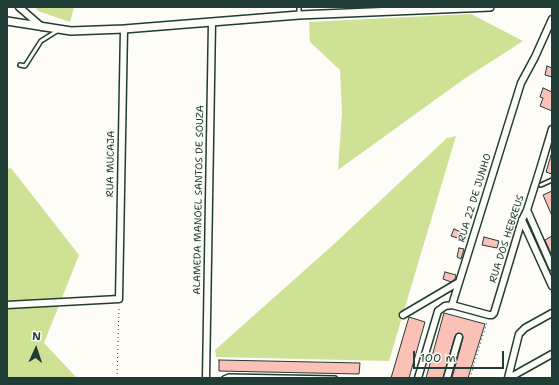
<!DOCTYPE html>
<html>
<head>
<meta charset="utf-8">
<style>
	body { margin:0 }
	#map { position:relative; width:559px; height:385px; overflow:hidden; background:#fdfcf7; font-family:"Shantell Sans",sans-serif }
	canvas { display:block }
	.frame { position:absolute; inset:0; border:8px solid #1f3d34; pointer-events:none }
	.north { position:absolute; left:16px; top:329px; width:40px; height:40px; -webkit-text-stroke:3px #fdfcf7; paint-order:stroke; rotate:3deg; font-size:11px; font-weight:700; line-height:16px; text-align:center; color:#1f3d34 }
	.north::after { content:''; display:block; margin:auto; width:14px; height:18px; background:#1f3d34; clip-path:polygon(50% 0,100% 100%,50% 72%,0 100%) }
	.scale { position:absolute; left:413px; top:351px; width:91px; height:18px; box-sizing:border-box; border:2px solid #1f3d34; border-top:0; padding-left:5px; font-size:12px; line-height:14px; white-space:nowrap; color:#1f3d34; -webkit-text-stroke:3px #fdfcf7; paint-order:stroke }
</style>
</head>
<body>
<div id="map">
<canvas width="559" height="385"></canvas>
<div class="frame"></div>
<div class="north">N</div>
<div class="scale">100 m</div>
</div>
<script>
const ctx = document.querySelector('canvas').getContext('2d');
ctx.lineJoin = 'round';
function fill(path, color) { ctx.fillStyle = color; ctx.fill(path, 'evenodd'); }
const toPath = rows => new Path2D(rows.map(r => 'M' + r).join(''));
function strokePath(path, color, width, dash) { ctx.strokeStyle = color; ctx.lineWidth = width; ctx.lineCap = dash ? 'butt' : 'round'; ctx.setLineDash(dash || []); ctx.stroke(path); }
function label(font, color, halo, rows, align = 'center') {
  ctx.font = font + ' "Shantell Sans",sans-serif'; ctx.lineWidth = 3; ctx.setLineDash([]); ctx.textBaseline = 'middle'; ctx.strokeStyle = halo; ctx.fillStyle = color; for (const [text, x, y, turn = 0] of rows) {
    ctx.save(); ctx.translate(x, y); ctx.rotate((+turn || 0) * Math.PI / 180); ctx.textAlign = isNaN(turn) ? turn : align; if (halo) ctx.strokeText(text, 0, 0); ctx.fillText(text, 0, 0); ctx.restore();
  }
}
fill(toPath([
	[35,7,74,7,70,22,38,11],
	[471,14,523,41,464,79,338,170,342,113,340,70,310,42,309,22],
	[456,136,389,361,216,357,215,350,333,245,447,138],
	[11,168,79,255,44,343,77,378,7,378,7,169]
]), '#cfe195');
const building = toPath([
	[547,66,552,68,552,77,545,75,547,66],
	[543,88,552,92,552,111,540,106,543,98,540,97,543,88],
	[551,155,552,155,552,174,546,172,551,155],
	[552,191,552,216,543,195,552,191],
	[454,229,463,233,461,239,451,236,454,229],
	[552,236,552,256,545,240,552,236],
	[484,237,499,241,497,248,482,245,484,237],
	[459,248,464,249,461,259,457,257,459,248],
	[445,272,456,275,455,279,451,282,443,279,445,272],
	[444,313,485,324,468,378,452,378,463,338,462,334,458,333,455,336,443,378,426,378,444,313],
	[409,317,425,322,409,378,391,378,409,317],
	[219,360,360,363,359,374,219,371,219,360]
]);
fill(building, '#fbc0b6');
strokePath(building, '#1f3d34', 1);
const service = toPath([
	[299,7,299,15],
	[20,65,25,66,41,41,57,31],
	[541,185,552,180],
	[224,378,229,376,335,378]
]);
const minor = toPath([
	[19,7,42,27],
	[527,210,552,267],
	[522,220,552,286],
	[7,305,119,299,124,29],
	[452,305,489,315,492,315,494,313,522,220,527,210,540,169,552,129],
	[403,315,459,282],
	[206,378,212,22],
	[418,378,438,311,445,306,452,305,521,83,535,57,552,19],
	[447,378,459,337],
	[508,378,519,334,525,328,552,313],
	[509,378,552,354]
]);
const tertiary = toPath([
	[7,21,71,31,124,29,299,15,490,7]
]);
strokePath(service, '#1f3d34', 6);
strokePath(minor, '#1f3d34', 9);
strokePath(tertiary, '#1f3d34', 10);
strokePath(toPath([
	[117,378,119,306],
	[470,378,487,322]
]), '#1f3d34', 1, [1, 3]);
strokePath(service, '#fdfcf7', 3);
strokePath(minor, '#fdfcf7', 6);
strokePath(tertiary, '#fdfcf7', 7);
label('10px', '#1f3d34', '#fdfcf7', [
	["RUA MUCAJA",111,164,-89],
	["RUA 22 DE JUNHO",475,198,-73],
	["ALAMEDA MANOEL SANTOS DE SOUZA",199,200,-89],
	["RUA DOS HEBREUS",507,239,-72]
]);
</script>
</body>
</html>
